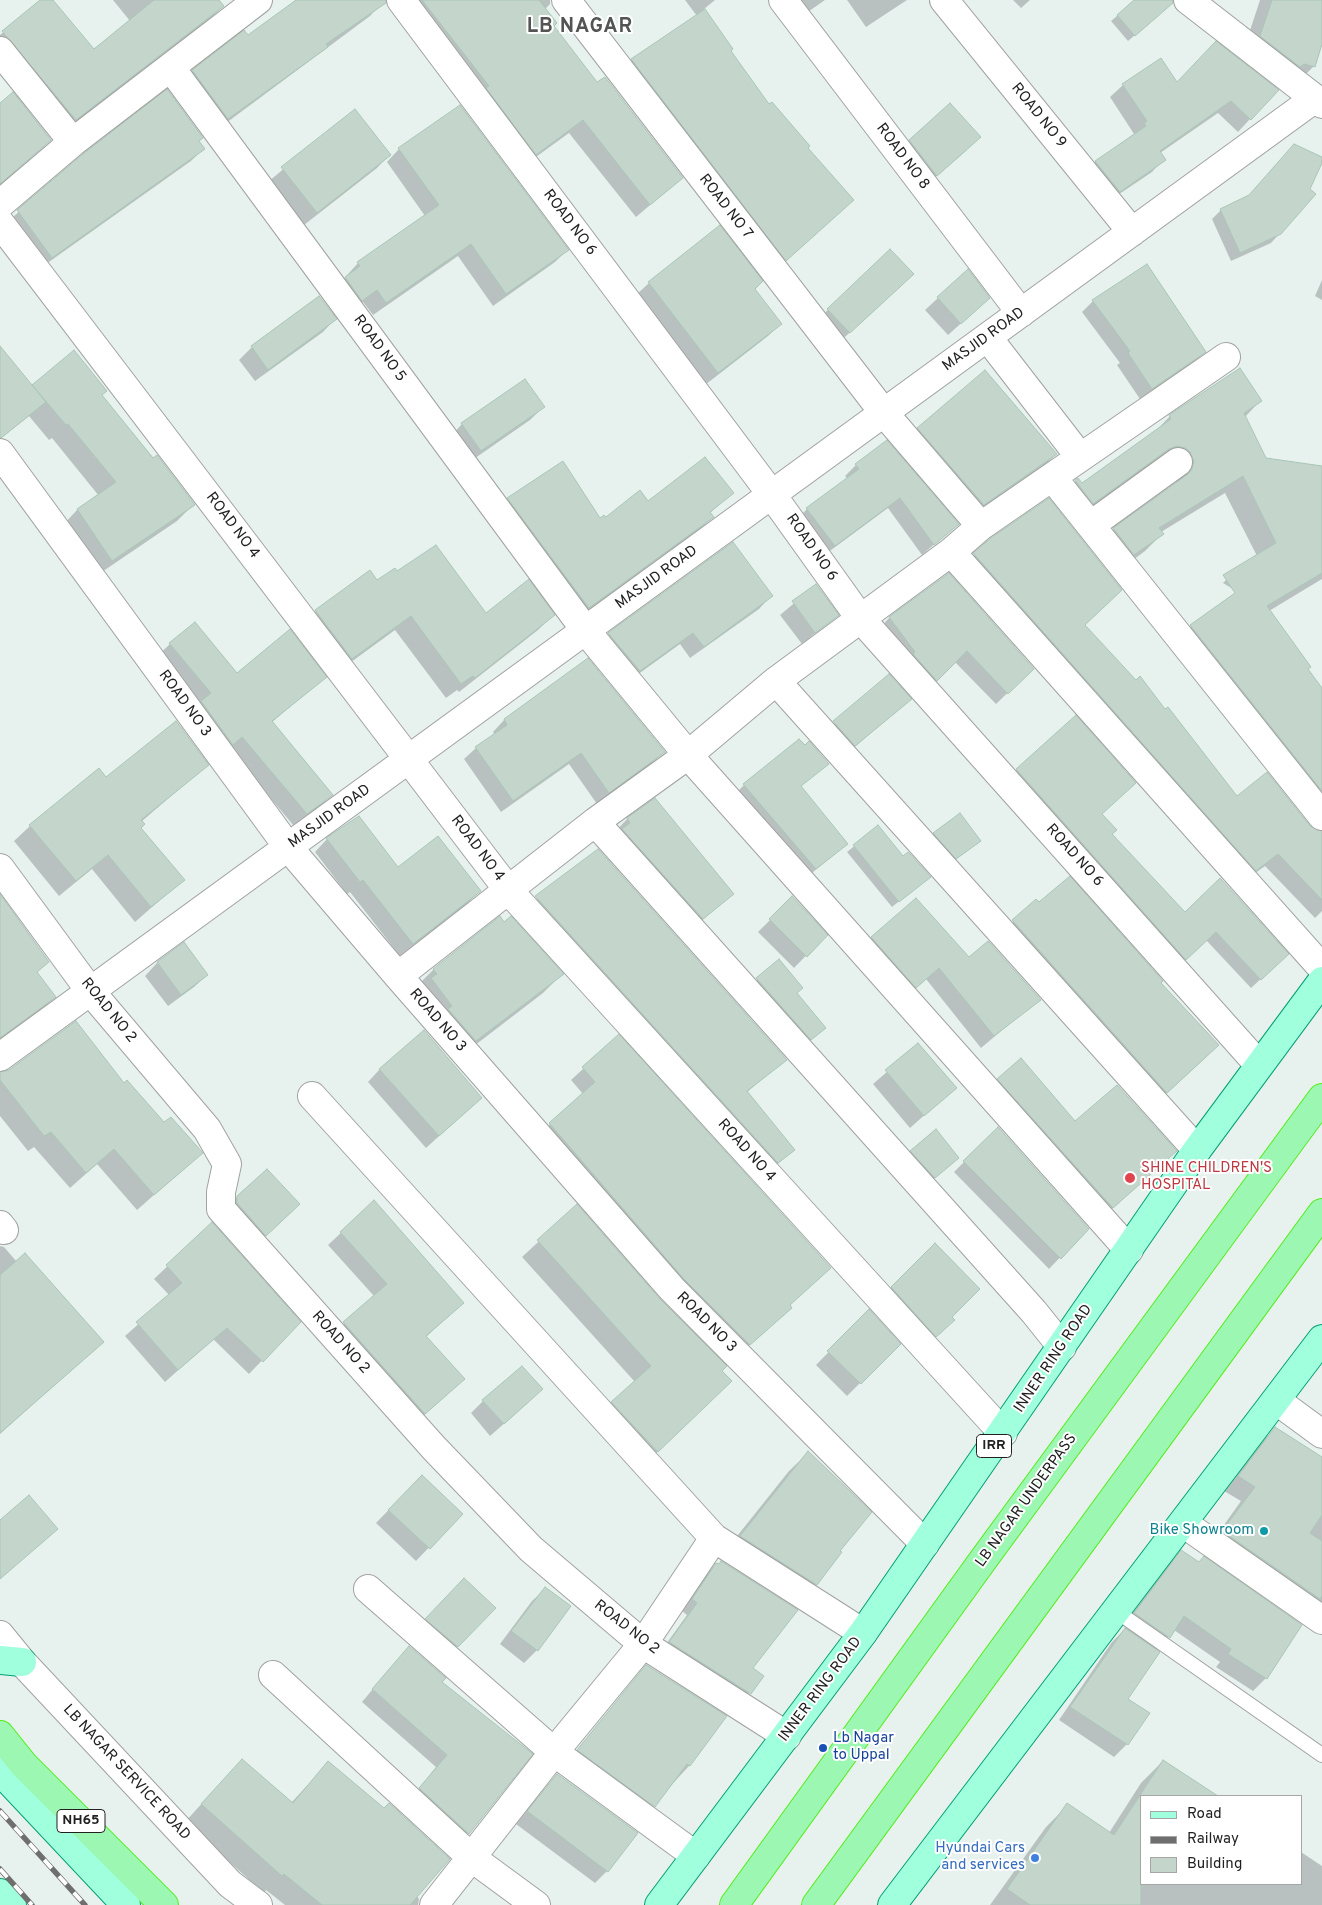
<!DOCTYPE html>
<html>
<head>
<meta charset="utf-8">
<style>
	body { margin:0 }
	#map { position:relative; width:1322px; height:1905px; overflow:hidden; background:#e7f2ef; font-family:Overpass,sans-serif }
	canvas { display:block }
	.legend { position:absolute; left:1140px; top:1795px; width:162px; height:90px; box-sizing:border-box; background:#fff; border:1px solid #a6a6a6; margin:0; padding:6px 9px; list-style:none; font-size:15px; color:#212121 }
	.legend li { display:flex; align-items:center; gap:10px; height:25px }
	.legend b { width:25px; border:1px solid #a6a6a6 }
</style>
</head>
<body>
<div id="map">
<canvas width="1322" height="1905"></canvas>
<ul class="legend">
<li><b style="height:6px;background:#a0ffdc"></b>Road</li>
<li><b style="height:6px;background:#6f6f6f"></b>Railway</li>
<li><b style="height:14px;background:#c4d6cc"></b>Building</li>
</ul>
</div>
<script>
const ctx = document.querySelector('canvas').getContext('2d');
ctx.lineJoin = 'round';
function fill(path, color) { ctx.fillStyle = color; ctx.fill(path, 'evenodd'); }
const toPath = rows => new Path2D(rows.map(r => 'M' + r).join(''));
function strokePath(path, color, width, dash) { ctx.strokeStyle = color; ctx.lineWidth = width; ctx.lineCap = dash ? 'butt' : 'round'; ctx.setLineDash(dash || []); ctx.stroke(path); }
function label(font, color, halo, rows, align = 'center') {
  ctx.font = font + ' Overpass,sans-serif'; ctx.lineWidth = 4; ctx.setLineDash([]); ctx.textBaseline = 'middle'; ctx.strokeStyle = halo; ctx.fillStyle = color; for (const [text, x, y, turn = 0] of rows) {
    ctx.save(); ctx.translate(x, y); ctx.rotate((+turn || 0) * Math.PI / 180); ctx.textAlign = isNaN(turn) ? turn : align; if (halo) ctx.strokeText(text, 0, 0); ctx.fillText(text, 0, 0); ctx.restore();
  }
}
fill(toPath([
	[42,0,52,0,93,50,130,21,113,0,217,0,223,6,207,22,59,135,0,63,0,35],
	[296,0,385,0,370,16,214,132,179,85,193,71,248,37],
	[396,0,550,0,550,4,545,9,552,26,597,84,682,178,636,217,569,133,522,167],
	[685,0,715,0,704,9,731,49,729,51,769,106,853,200,773,272,620,73,632,60,697,16],
	[781,0,825,0,795,21],
	[847,0,907,0,866,27],
	[1013,0,1030,0,1021,8],
	[1136,0,1159,0,1160,14,1128,41,1111,21],
	[1260,0,1322,0,1322,39,1314,66,1295,85,1242,55],
	[1203,56,1250,119,1238,132,1218,113,1160,153,1164,159,1152,172,1106,203,1083,174,1095,162,1134,134,1110,97,1123,85,1177,84],
	[354,111,389,155,377,168,304,225,269,181],
	[198,141,203,149,191,161,39,269,5,224,84,155],
	[910,141,967,150,924,187,897,153],
	[1294,145,1322,160,1280,233,1271,243,1231,261,1212,219,1221,210,1248,197],
	[399,149,567,250,555,262,493,306,458,256,373,315,363,302,349,312,333,291,358,263,425,216,387,162],
	[890,251,900,287,836,345,815,322],
	[1322,280,1322,300,1315,296],
	[649,283,753,289,780,324,768,336,705,385,636,295],
	[938,298,976,310,948,335,925,310],
	[1093,301,1204,352,1193,363,1140,399,1117,365,1120,363,1082,312],
	[335,319,323,332,255,381,239,360,252,347],
	[0,348,31,386,74,352,101,396,193,505,177,521,96,576,62,526,77,510,99,496,52,438,49,440,29,416,0,439],
	[1260,401,1245,417,1266,459,1322,467,1322,579,1269,611,1322,690,1322,802,1179,638,1191,626,1238,592,1223,583,1239,567,1257,556,1225,493,1161,532,1162,534,1145,551,1117,572,1097,546,1114,529,1176,484,1177,479,1076,520,1058,498,1077,480,1082,485,1153,434,1170,416],
	[543,407,530,420,468,463,450,437,462,424],
	[918,428,1056,454,1043,467,971,517,905,441],
	[887,442,957,524,922,555,888,508,823,556,796,520,807,509,848,479,845,476,856,465],
	[732,493,710,513,712,517,700,529,576,620,496,511,508,499,600,520,648,502],
	[991,539,1083,626,1165,711,1237,797,1322,851,1322,911,1315,918,1265,866,1243,882,962,567],
	[732,544,771,596,759,609,690,658,680,644,626,683,596,647,609,634],
	[369,572,377,582,486,614,553,615,538,630,459,692,457,690,446,698,395,630,336,673,301,626,316,611],
	[949,575,1021,680,996,704,955,662,925,691,878,630,889,618],
	[816,585,837,615,802,644,780,615],
	[170,644,236,675,325,677,271,723,331,795,318,808,294,826,229,749,157,656],
	[588,660,663,752,652,763,597,804,569,764,501,812,464,759,476,748,495,735,493,732,504,720],
	[889,676,910,699,842,758,822,735],
	[1039,749,1101,815,1110,834,1185,914,1278,963,1251,988,1206,940,1176,968,1007,779],
	[827,763,800,787,846,844,805,879,734,795,744,785],
	[207,765,141,822,139,828,183,880,135,922,92,869,59,896,14,841,30,826,98,770,106,779],
	[655,800,732,894,690,931,615,832,627,819],
	[358,818,398,869,479,891,467,904,400,956,350,892,347,894,315,852,327,839],
	[878,827,903,857,929,877,892,907,847,852],
	[934,834,973,846,950,864,928,840],
	[598,850,785,1060,746,1093,793,1150,768,1173,526,907],
	[0,897,48,962,36,973,55,997,42,1009,0,1040],
	[792,898,826,935,794,968,758,932],
	[1036,901,1205,1058,1154,1105,1000,934],
	[500,918,562,974,543,993,457,1059,415,988,433,970],
	[872,938,969,959,1039,999,981,1048,926,979,903,999,859,950],
	[184,944,207,975,194,987,168,1006,145,976,157,963],
	[779,961,796,993,825,1028,805,1045,751,985],
	[619,1036,791,1308,737,1356,538,1135,583,1094,571,1080],
	[918,1045,955,1088,910,1128,873,1084],
	[380,1069,481,1098,426,1148,368,1082],
	[0,1074,123,1085,196,1158,137,1210,97,1164,70,1188,34,1147,28,1151,0,1116],
	[998,1080,1075,1123,1175,1151,1097,1223,983,1095],
	[998,1128,1087,1229,1049,1269,954,1172],
	[911,1152,958,1157,922,1190,899,1164],
	[237,1197,286,1217,252,1247,224,1210],
	[374,1202,462,1303,426,1337,451,1391,412,1426,331,1336,374,1296,328,1245],
	[577,1206,714,1397,642,1467,597,1419,635,1382,522,1257],
	[212,1224,299,1322,249,1374,213,1339,165,1382,125,1336,170,1296,154,1279],
	[935,1245,951,1317,943,1331,925,1347,881,1298],
	[0,1246,4,1247,17,1262,102,1342,0,1434],
	[869,1311,899,1344,847,1396,816,1365],
	[483,1401,529,1402,490,1436,471,1413],
	[1275,1428,1322,1459,1322,1628,1209,1546,1241,1501,1224,1491,1261,1443],
	[808,1453,839,1551,816,1584,798,1603,722,1555,789,1471],
	[409,1489,461,1514,416,1561,376,1523],
	[1181,1552,1301,1626,1266,1678,1253,1691,1216,1667,1220,1662,1174,1630,1155,1651,1126,1699,1148,1714,1127,1744,1114,1757,1059,1720,1112,1642,1126,1628,1123,1626,1169,1564],
	[716,1564,751,1668,762,1676,739,1705,659,1654,687,1615,682,1611,705,1575],
	[545,1589,537,1650,524,1663,500,1644,532,1601],
	[452,1592,494,1608,445,1659,414,1632],
	[398,1659,441,1682,531,1754,457,1845,409,1801,436,1767,362,1702],
	[646,1667,725,1717,689,1766,641,1818,566,1763],
	[1163,1761,1216,1796,1141,1796,1141,1884,1301,1884,1301,1852,1322,1866,1322,1905,990,1905,1046,1827,1068,1805,1109,1833,1141,1783],
	[328,1763,419,1899,418,1905,285,1905,266,1890,264,1893,185,1822,225,1778,291,1803],
	[557,1775,607,1871,595,1883,516,1824]
]), '#0003');
const building = toPath([
	[40,0,53,0,94,49,154,0,219,0,224,6,76,120,2,31,40,0],
	[296,0,386,0,386,3,326,44,328,47,228,119,192,70,244,30,248,35,296,0],
	[422,0,539,0,557,23,554,26,597,82,605,77,683,178,650,205,583,120,536,155,486,88,489,86,422,0],
	[1134,0,1173,0,1173,3,1135,36,1117,15,1134,0],
	[1272,0,1322,0,1322,44,1315,67,1304,64,1300,67,1260,36,1272,0],
	[705,9,733,49,731,51,769,104,772,102,810,146,808,148,854,200,786,261,631,59,705,9],
	[1216,41,1279,90,1251,120,1231,101,1160,151,1166,160,1120,192,1095,161,1146,126,1144,123,1147,121,1122,84,1161,58,1177,82,1216,41],
	[167,89,203,138,199,141,205,149,52,258,17,210,83,154,167,89],
	[13,92,51,140,0,184,0,103,13,92],
	[950,103,981,137,937,176,909,140,950,103],
	[460,105,569,250,506,294,471,244,386,303,377,290,362,301,345,277,360,266,357,262,439,205,398,148,460,105],
	[355,109,391,155,317,213,281,167,355,109],
	[1294,144,1322,157,1322,163,1310,189,1316,194,1281,234,1240,253,1220,209,1249,195,1294,144],
	[720,225,763,281,755,289,782,324,718,373,648,282,720,225],
	[890,249,914,274,850,333,827,309,890,249],
	[1147,264,1206,352,1152,389,1128,353,1130,351,1092,300,1147,264],
	[968,269,990,298,961,324,937,297,968,269],
	[319,296,337,319,268,370,251,346,319,296],
	[0,346,46,402,1,438,0,438,0,346],
	[74,350,107,391,102,395,153,458,157,455,195,505,112,561,77,509,116,482,68,424,66,425,32,385,74,350],
	[1240,368,1262,401,1244,413,1266,458,1322,466,1322,573,1267,606,1311,667,1308,669,1322,688,1322,791,1190,625,1235,593,1223,575,1276,543,1243,476,1159,528,1164,534,1134,555,1113,528,1188,474,1192,469,1194,461,1190,452,1185,448,1177,446,1169,449,1093,504,1075,480,1078,478,1082,483,1171,419,1169,415,1240,368],
	[985,370,1057,454,984,505,917,428,985,370],
	[525,379,545,407,481,451,461,423,525,379],
	[887,440,959,524,934,545,900,498,835,546,806,508,859,469,855,464,887,440],
	[705,457,734,493,710,512,714,517,589,608,507,498,563,461,600,518,604,515,606,517,640,490,648,501,705,457],
	[1049,498,1122,590,1085,625,1136,680,1140,676,1165,709,1168,707,1237,796,1267,772,1310,826,1322,831,1322,900,1278,854,1256,871,973,553,991,538,1049,498],
	[733,542,773,596,704,647,693,633,640,671,608,633,733,542],
	[436,545,486,613,529,579,555,615,475,678,473,676,461,684,411,616,352,659,315,610,370,570,377,580,395,568,397,571,436,545],
	[949,573,1034,669,1008,694,967,651,937,681,913,654,915,652,889,617,949,573],
	[816,584,839,615,815,633,792,601,816,584],
	[195,622,237,673,290,629,327,677,272,721,333,795,307,814,242,737,233,745,201,701,211,693,169,643,195,622],
	[588,658,665,752,609,793,581,753,513,801,475,747,507,725,504,719,588,658],
	[889,674,912,699,855,746,833,721,889,674],
	[1076,715,1136,783,1102,814,1117,830,1112,834,1185,912,1220,878,1289,954,1261,980,1216,932,1186,960,1016,769,1076,715],
	[176,721,209,765,141,820,145,824,141,828,185,880,151,907,108,855,76,881,29,825,99,768,106,777,176,721],
	[799,739,805,745,809,741,829,764,801,786,848,844,816,869,743,784,799,739],
	[655,798,734,894,703,919,622,829,630,823,627,818,655,798],
	[960,813,981,841,956,859,933,833,960,813],
	[359,816,398,867,438,836,481,891,413,944,363,880,360,882,326,838,359,816],
	[878,825,903,856,908,852,931,877,899,902,853,845,878,825],
	[598,849,787,1060,747,1091,795,1150,778,1163,535,896,598,849],
	[1070,876,1163,981,1161,983,1219,1045,1167,1093,1012,920,1036,899,1039,902,1070,876],
	[0,894,49,962,37,972,56,997,0,1038,0,894],
	[792,896,828,935,807,957,769,919,792,896],
	[916,898,969,957,988,941,1041,1000,994,1036,939,968,916,988,871,937,916,898],
	[500,916,504,922,511,916,564,974,476,1041,448,1009,452,1006,431,978,437,974,433,969,500,916],
	[184,942,208,975,181,995,157,962,184,942],
	[779,959,803,988,797,993,826,1028,811,1040,756,978,779,959],
	[76,1021,124,1083,127,1080,164,1122,171,1117,203,1153,154,1195,114,1149,86,1173,51,1132,44,1136,0,1080,0,1072,9,1070,76,1021],
	[424,1030,482,1098,439,1136,379,1069,424,1030],
	[619,1034,831,1268,790,1305,792,1308,750,1345,683,1278,549,1123,595,1082,582,1067,619,1034],
	[918,1043,957,1088,924,1116,885,1070,918,1043],
	[1021,1058,1075,1121,1117,1085,1177,1151,1113,1208,997,1079,1021,1058],
	[998,1127,1089,1229,1061,1259,963,1161,998,1127],
	[936,1129,959,1158,935,1178,910,1151,936,1129],
	[267,1169,300,1204,266,1236,237,1203,237,1196,267,1169],
	[374,1200,464,1303,426,1336,465,1379,425,1414,343,1322,387,1284,340,1232,374,1200],
	[577,1204,660,1299,727,1366,722,1371,732,1381,658,1452,611,1402,651,1366,537,1240,577,1204],
	[212,1222,301,1322,263,1362,227,1328,178,1370,136,1322,182,1283,166,1265,212,1222],
	[935,1243,980,1289,952,1317,955,1320,936,1337,891,1287,935,1243],
	[25,1253,104,1342,0,1433,0,1275,25,1253],
	[869,1309,901,1344,861,1384,827,1351,869,1309],
	[522,1366,543,1389,504,1424,482,1400,522,1366],
	[1275,1427,1322,1457,1322,1515,1310,1533,1322,1541,1322,1596,1320,1599,1222,1531,1255,1487,1238,1476,1275,1427],
	[808,1451,872,1512,840,1551,842,1552,817,1585,740,1536,808,1451],
	[422,1475,463,1514,430,1549,388,1510,422,1475],
	[29,1495,58,1529,0,1579,0,1520,29,1495],
	[1181,1550,1199,1562,1204,1556,1302,1625,1267,1679,1228,1654,1231,1649,1184,1616,1170,1638,1134,1613,1181,1550],
	[721,1561,798,1610,753,1668,764,1676,751,1694,669,1642,697,1603,692,1599,716,1563,719,1564,721,1561],
	[464,1578,496,1608,458,1647,425,1619,464,1578],
	[545,1587,571,1606,538,1651,511,1631,545,1587],
	[1125,1628,1160,1652,1128,1699,1150,1713,1128,1745,1070,1707,1125,1628],
	[409,1646,446,1678,442,1682,533,1754,469,1834,419,1788,447,1755,372,1689,409,1646],
	[646,1665,727,1716,690,1766,687,1764,655,1807,577,1750,646,1665],
	[242,1759,293,1803,328,1761,384,1808,389,1803,450,1859,410,1905,322,1905,284,1874,282,1876,201,1804,242,1759],
	[1163,1760,1218,1796,1141,1796,1141,1905,1030,1905,1007,1889,1067,1803,1114,1835,1163,1760],
	[557,1774,638,1833,608,1872,527,1811,557,1774]
]);
fill(building, '#c4d6cc');
strokePath(building, '#a8c6b7', 1);
const service = toPath([
	[1116,1611,1322,1755]
]);
const minor = toPath([
	[401,0,772,495,860,618,1259,1065],
	[566,0,884,413,981,526],
	[783,0,1021,313],
	[944,0,1132,232],
	[1188,0,1322,104],
	[0,51,73,142],
	[171,68,586,631,688,755,1129,1250],
	[0,204,73,142,258,0],
	[0,223,509,891,1003,1433],
	[988,338,1080,457],
	[0,453,288,847,398,976,672,1289,925,1544],
	[1052,477,1226,357],
	[1091,525,1178,462],
	[951,552,1322,968],
	[776,681,1197,1150],
	[595,822,1034,1312,1062,1347],
	[0,868,91,992,207,1129,227,1164,221,1192,221,1209,434,1448,531,1549,643,1644,787,1736],
	[398,976,595,822,688,755,776,681,951,552,981,526,1052,477,1322,816],
	[0,1057,1314,99],
	[312,1096,714,1538,863,1633],
	[0,1225,4,1230],
	[1277,1401,1322,1434],
	[1183,1523,1322,1620],
	[368,1589,554,1752,696,1856],
	[273,1675,472,1858,536,1905],
	[434,1905,554,1752,643,1644,714,1538]
]);
const tertiary = toPath([
	[0,1635,22,1662,230,1884,258,1905]
]);
const primary = toPath([
	[0,1660,22,1662],
	[0,1771,126,1905],
	[0,1893,12,1905],
	[659,1905,863,1633,1197,1150,1322,981],
	[892,1905,1322,1339]
]);
const trunk = toPath([
	[0,1735,24,1765,164,1905],
	[734,1905,983,1560,1322,1098],
	[816,1905,1322,1213]
]);
strokePath(service, '#a2a2a2', 16);
strokePath(minor, '#a2a2a2', 30);
strokePath(tertiary, '#a2a2a2', 30);
strokePath(primary, '#009f74', 30);
strokePath(trunk, '#54eb19', 30);
strokePath(service, '#fff', 14);
strokePath(minor, '#fff', 28);
strokePath(tertiary, '#fff', 28);
strokePath(primary, '#a0ffdc', 28);
strokePath(trunk, '#9bf7b2', 28);
const rail = toPath([
	[0,1811,85,1905],
	[0,1869,32,1905]
]);
strokePath(rail, '#6f6f6f', 5.5);
strokePath(rail, '#fff', 4, [11]);
for (const [x, y, r, color] of [
	[1130,1178,6,"#e0444e"],
	[1264,1531,5,"#0f9aa8"],
	[823,1748,5,"#1a4fb4"],
	[1035,1858,5,"#3f7fe0"]
]) { const dot = new Path2D(); dot.arc(x, y, r, 0, 2 * Math.PI); ctx.fillStyle = color; ctx.fill(dot); strokePath(dot, '#fff', 2); }
for (const [x, y, w] of [
	[994,1446,35],
	[81,1821,48]
]) { const box = new Path2D(); box.roundRect(x - w / 2, y - 11.5, w, 23, 4); ctx.fillStyle = '#fff'; ctx.fill(box); strokePath(box, '#212121', 1); }
label('bold 14px', '#212121', null, [
	["IRR",994,1446],
	["NH65",81,1821]
]);
label('15px', '#212121', '#fff', [
	["ROAD NO 9",1038,116,51],
	["ROAD NO 8",902,157,53],
	["ROAD NO 7",725,207,52],
	["ROAD NO 6",569,223,53],
	["MASJID ROAD",984,340,-36],
	["ROAD NO 5",379,349,54],
	["ROAD NO 4",232,526,53],
	["ROAD NO 6",811,548,55],
	["MASJID ROAD",657,578,-36],
	["ROAD NO 3",184,704,54],
	["MASJID ROAD",330,817,-36],
	["ROAD NO 4",477,849,53],
	["ROAD NO 6",1074,856,48],
	["ROAD NO 2",108,1011,51],
	["ROAD NO 3",437,1021,49],
	["ROAD NO 4",746,1151,48],
	["ROAD NO 3",706,1323,45],
	["ROAD NO 2",340,1343,48],
	["INNER RING ROAD",1054,1359,-56],
	["LB NAGAR UNDERPASS",1027,1501,-54],
	["ROAD NO 2",626,1628,38],
	["INNER RING ROAD",821,1690,-53],
	["LB NAGAR SERVICE ROAD",126,1773,47]
]);
label('15px', '#be3a42', '#fff', [
	["SHINE CHILDREN'S",1141,1169],
	["HOSPITAL",1141,1186]
], 'left');
label('15px', '#0d838f', '#fff', [
	["Bike Showroom",1254,1531]
], 'right');
label('15px', '#164399', '#fff', [
	["Lb Nagar",833,1739],
	["to Uppal",833,1756]
], 'left');
label('15px', '#366cbe', '#fff', [
	["Hyundai Cars",1025,1849],
	["and services",1025,1866]
], 'right');
ctx.letterSpacing = '1px';
label('bold 20px', '#545454', '#fff', [
	["LB NAGAR",580,28]
]);
ctx.letterSpacing = '0px';
</script>
</body>
</html>
